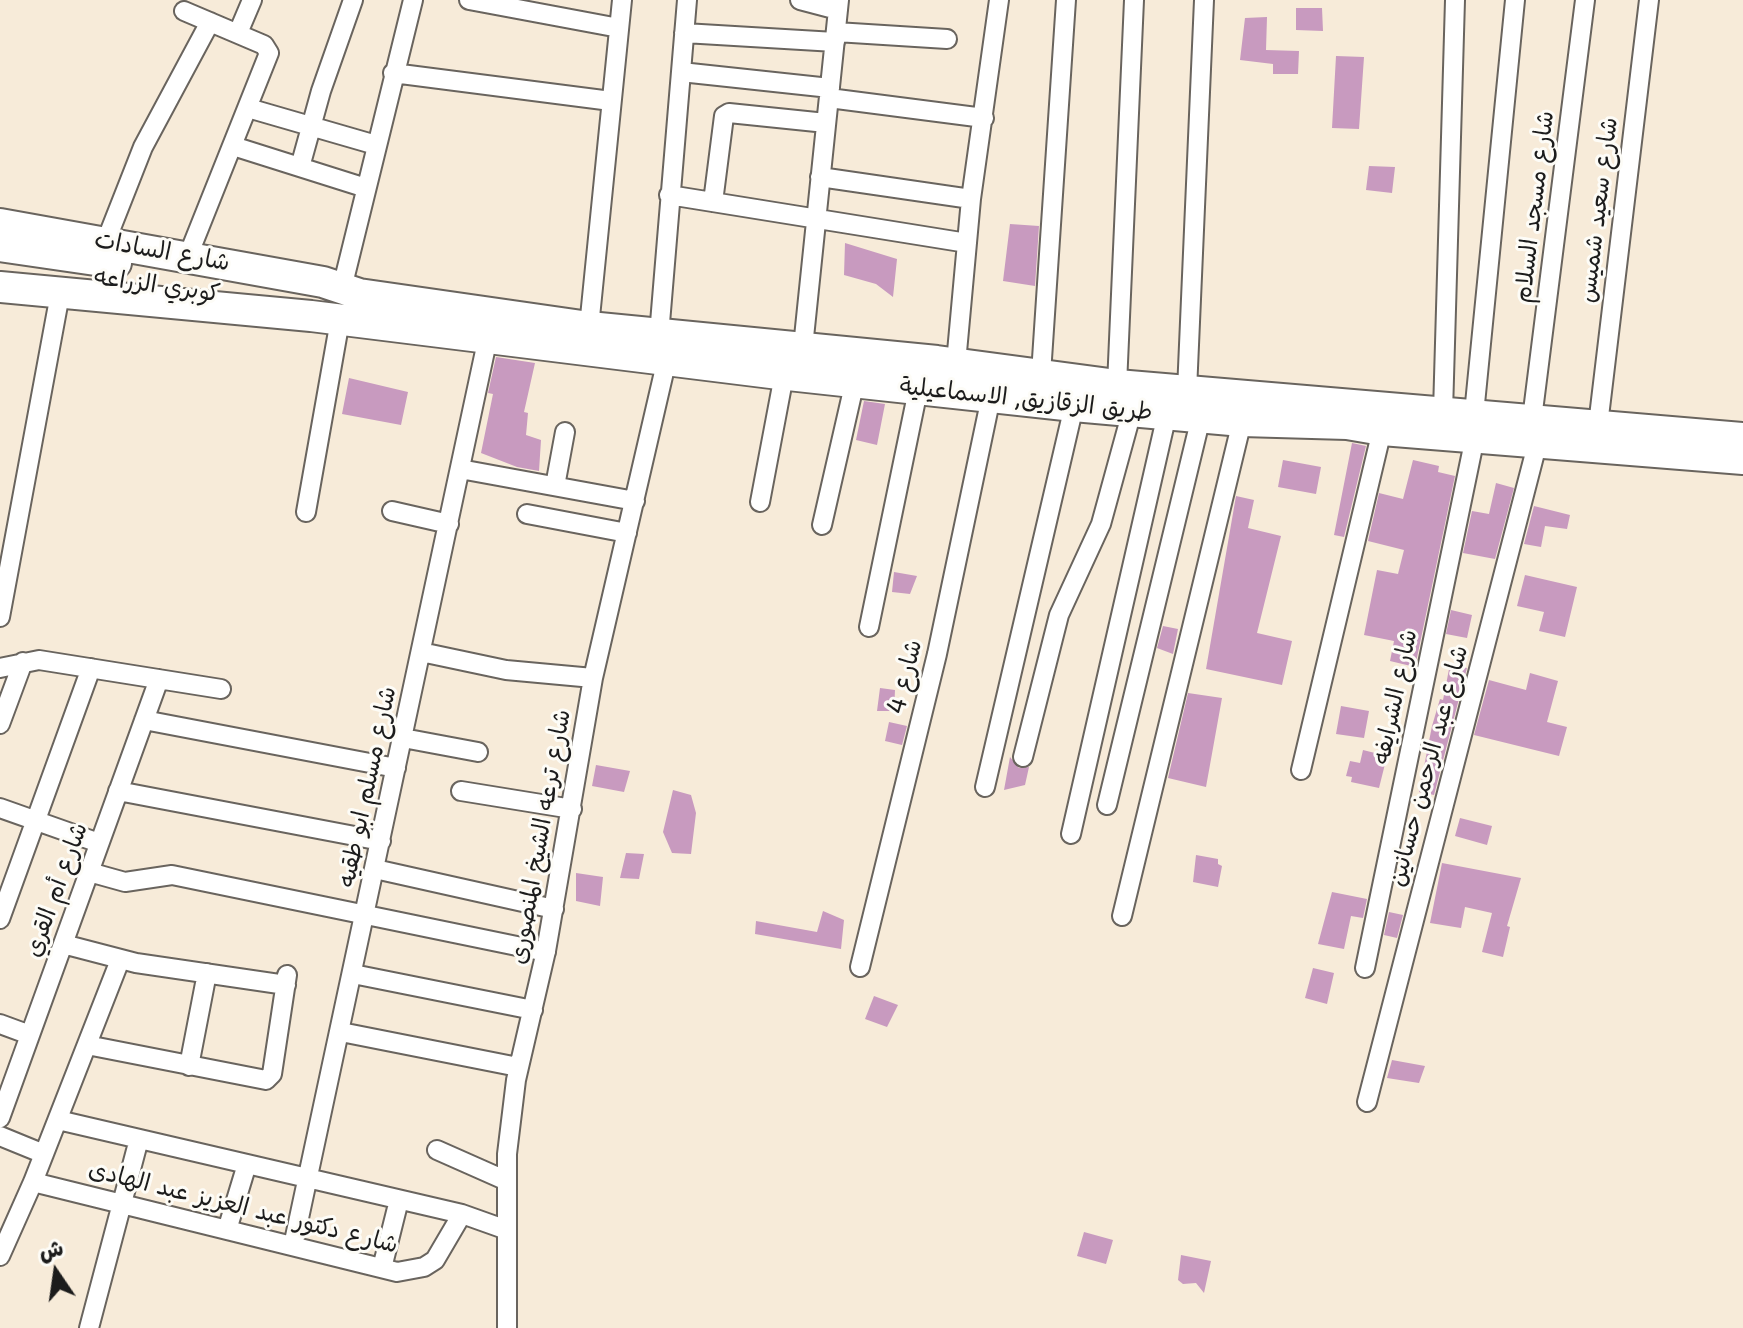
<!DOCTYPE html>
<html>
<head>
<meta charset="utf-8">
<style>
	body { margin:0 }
	#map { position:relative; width:1743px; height:1328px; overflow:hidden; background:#f7ebd9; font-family:"Playpen Sans","Playpen Sans Arabic",sans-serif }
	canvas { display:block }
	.north { position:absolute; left:16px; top:1232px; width:80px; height:80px; -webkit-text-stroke:6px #fdfcf7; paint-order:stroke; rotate:347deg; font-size:22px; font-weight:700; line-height:32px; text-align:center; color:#1c1c1c }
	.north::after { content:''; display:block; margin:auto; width:28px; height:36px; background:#1c1c1c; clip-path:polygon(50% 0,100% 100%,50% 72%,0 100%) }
</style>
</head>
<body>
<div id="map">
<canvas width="1743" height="1328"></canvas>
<div class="north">ش</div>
</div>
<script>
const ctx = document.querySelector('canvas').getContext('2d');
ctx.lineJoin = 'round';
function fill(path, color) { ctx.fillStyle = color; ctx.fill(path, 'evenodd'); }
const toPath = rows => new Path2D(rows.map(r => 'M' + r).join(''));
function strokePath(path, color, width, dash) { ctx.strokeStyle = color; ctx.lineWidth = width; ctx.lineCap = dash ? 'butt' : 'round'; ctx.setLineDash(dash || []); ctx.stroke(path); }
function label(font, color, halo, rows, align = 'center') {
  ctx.font = font + ' "Playpen Sans","Playpen Sans Arabic",sans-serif'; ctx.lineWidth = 6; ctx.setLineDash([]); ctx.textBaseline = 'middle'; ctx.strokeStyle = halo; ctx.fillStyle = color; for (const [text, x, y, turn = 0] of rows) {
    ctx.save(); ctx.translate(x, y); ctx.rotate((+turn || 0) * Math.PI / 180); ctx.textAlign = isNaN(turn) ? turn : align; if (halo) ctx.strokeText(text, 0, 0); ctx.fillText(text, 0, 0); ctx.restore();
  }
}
fill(toPath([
	[1296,8,1322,8,1323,31,1296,30],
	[1267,17,1266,50,1299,51,1298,74,1273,74,1273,64,1240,60,1245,18],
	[1336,56,1364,57,1359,129,1332,128],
	[1369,166,1395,167,1392,193,1366,190],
	[1010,224,1039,226,1035,286,1003,281],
	[845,243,897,259,893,297,876,284,844,275],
	[496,357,535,363,524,412,528,413,526,435,541,440,539,471,517,467,481,453,493,394,488,393],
	[349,378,408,392,401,425,342,414],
	[864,401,885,404,877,445,856,440],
	[1352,443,1366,446,1344,537,1334,535],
	[1283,460,1321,467,1316,494,1278,487],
	[1413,460,1439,466,1438,472,1455,476,1415,667,1390,661,1394,641,1364,635,1377,570,1398,574,1404,550,1368,541,1379,493,1403,499],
	[1496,483,1514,488,1495,559,1463,553,1472,511,1489,514],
	[1236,496,1254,500,1248,528,1281,536,1257,633,1292,641,1282,685,1206,669],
	[1534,506,1570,515,1567,529,1545,526,1541,547,1524,544],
	[894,572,917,576,910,594,892,592],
	[1525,575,1577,587,1565,637,1539,631,1544,612,1517,606],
	[1451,610,1472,615,1467,638,1446,634],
	[1163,626,1178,629,1173,654,1157,648],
	[1450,664,1467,668,1434,795,1419,792,1432,726,1440,699,1443,700],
	[1530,673,1558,681,1547,722,1567,727,1559,756,1474,735,1489,680,1526,690],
	[880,688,895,690,894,711,877,711],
	[1188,693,1222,698,1206,787,1168,778],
	[1341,706,1369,711,1364,738,1336,734],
	[889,722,907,726,902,745,885,741],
	[1363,750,1387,756,1379,788,1351,782,1352,777,1346,776,1350,761,1360,763],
	[1010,757,1019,768,1029,767,1025,785,1004,790],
	[596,765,630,771,624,792,592,786],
	[673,790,691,795,696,813,691,854,672,853,663,832],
	[1460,818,1492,826,1487,845,1455,836],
	[626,853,644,854,639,879,620,878],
	[1196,855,1218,859,1218,864,1222,866,1218,887,1193,882],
	[1442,863,1521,878,1507,926,1510,927,1503,957,1482,952,1492,913,1465,907,1461,928,1430,923],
	[576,873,603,877,600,906,576,901],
	[1332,892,1367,899,1363,918,1351,916,1344,949,1318,944],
	[823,911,844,920,841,949,755,934,756,921,817,932],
	[1389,912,1403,915,1397,938,1384,935],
	[1313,968,1334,973,1327,1004,1305,998],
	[874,996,898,1005,887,1027,865,1019],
	[1392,1060,1425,1066,1419,1083,1387,1078],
	[1084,1232,1113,1240,1106,1264,1077,1256],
	[1181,1255,1211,1261,1204,1293,1196,1283,1183,1284,1178,1280]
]), '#c89abf');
const minor = toPath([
	[469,0,619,28],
	[800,0,838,10],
	[184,11,264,45,269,53,188,256],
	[836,32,947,39],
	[238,33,252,0],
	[684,33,835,42],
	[681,72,830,88],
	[393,73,611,101],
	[829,98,984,118],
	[248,108,376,145],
	[233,146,366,188],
	[300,167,321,91,353,0],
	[820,177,971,199],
	[669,195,967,243],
	[713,202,724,116,729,113,826,123],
	[106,241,143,147,210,22],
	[342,288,413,0],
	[589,327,622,0],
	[659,335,687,0],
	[803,347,839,0],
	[956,363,971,199,999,0],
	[1041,374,1066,0],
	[1117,385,1134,0],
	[1187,391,1204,0],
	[1443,412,1455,0],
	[1474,414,1515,0],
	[1532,419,1585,0],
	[1598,425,1649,0],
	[460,469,635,501],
	[555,486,565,432],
	[760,502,784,375],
	[392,511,449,524],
	[306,512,340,320],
	[527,514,627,533],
	[822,525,855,381],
	[0,617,60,294],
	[869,627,918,390],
	[421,652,506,670,593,678],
	[0,668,39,660,221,689],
	[144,720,396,768],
	[0,724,23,662],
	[403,738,478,752],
	[1023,757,1059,615,1101,524,1132,411],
	[1301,770,1382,430],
	[985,787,1074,406],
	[118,791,381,841],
	[461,791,572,809],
	[1107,805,1201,417],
	[0,808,99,843],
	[1071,834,1167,414],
	[375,869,554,909],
	[89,872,125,882,172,875,546,952],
	[1122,916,1242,421],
	[0,919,91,668],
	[63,944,136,963,286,985],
	[860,967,937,654,991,397],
	[1365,968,1475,437],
	[353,974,533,1010],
	[0,1024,30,1035],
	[341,1032,518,1067],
	[87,1045,266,1080,272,1074,287,975],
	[189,1066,207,973],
	[1367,1102,1538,441],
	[0,1118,159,679],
	[58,1120,462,1214,507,1230],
	[0,1136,44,1154],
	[437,1150,507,1181],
	[33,1182,397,1272,424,1267,435,1260,462,1214],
	[227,1230,247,1164],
	[293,1246,488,337],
	[0,1256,33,1182,120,960],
	[382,1268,399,1200],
	[89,1328,139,1139],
	[507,1328,507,1154,516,1080,546,951,593,678,667,359]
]);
const trunk = toPath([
	[0,224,323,282,359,294,589,327,937,361,1117,385,1743,438],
	[0,246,116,263],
	[0,287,311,316,779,374,1074,406,1242,421,1347,424,1382,430,1743,459]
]);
strokePath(minor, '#69645e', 22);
strokePath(trunk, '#69645e', 34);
strokePath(minor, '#fff', 18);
strokePath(trunk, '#fff', 30);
label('24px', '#1c1c1c', '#fdfcf7', [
	["شارع مسجد السلام",1535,207,-83],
	["شارع سعيد شميس",1599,210,-83],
	["شارع السادات",162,252,10],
	["كوبري الزراعه",157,286,8],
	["طريق الزقازيق, الاسماعيلية",1026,400,6],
	["شارع 4",906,677,-76],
	["شارع الشرايفه",1396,697,-78],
	["شارع عبد الرحمن حسانين",1429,766,-75],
	["شارع مسلم ابو طقيه",368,787,-78],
	["شارع ترعه الشيخ المنصورى",541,837,-80],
	["شارع أم القري",57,890,-70],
	["شارع دكتور عبد العزيز عبد الهادى",243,1208,14]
]);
</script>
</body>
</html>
